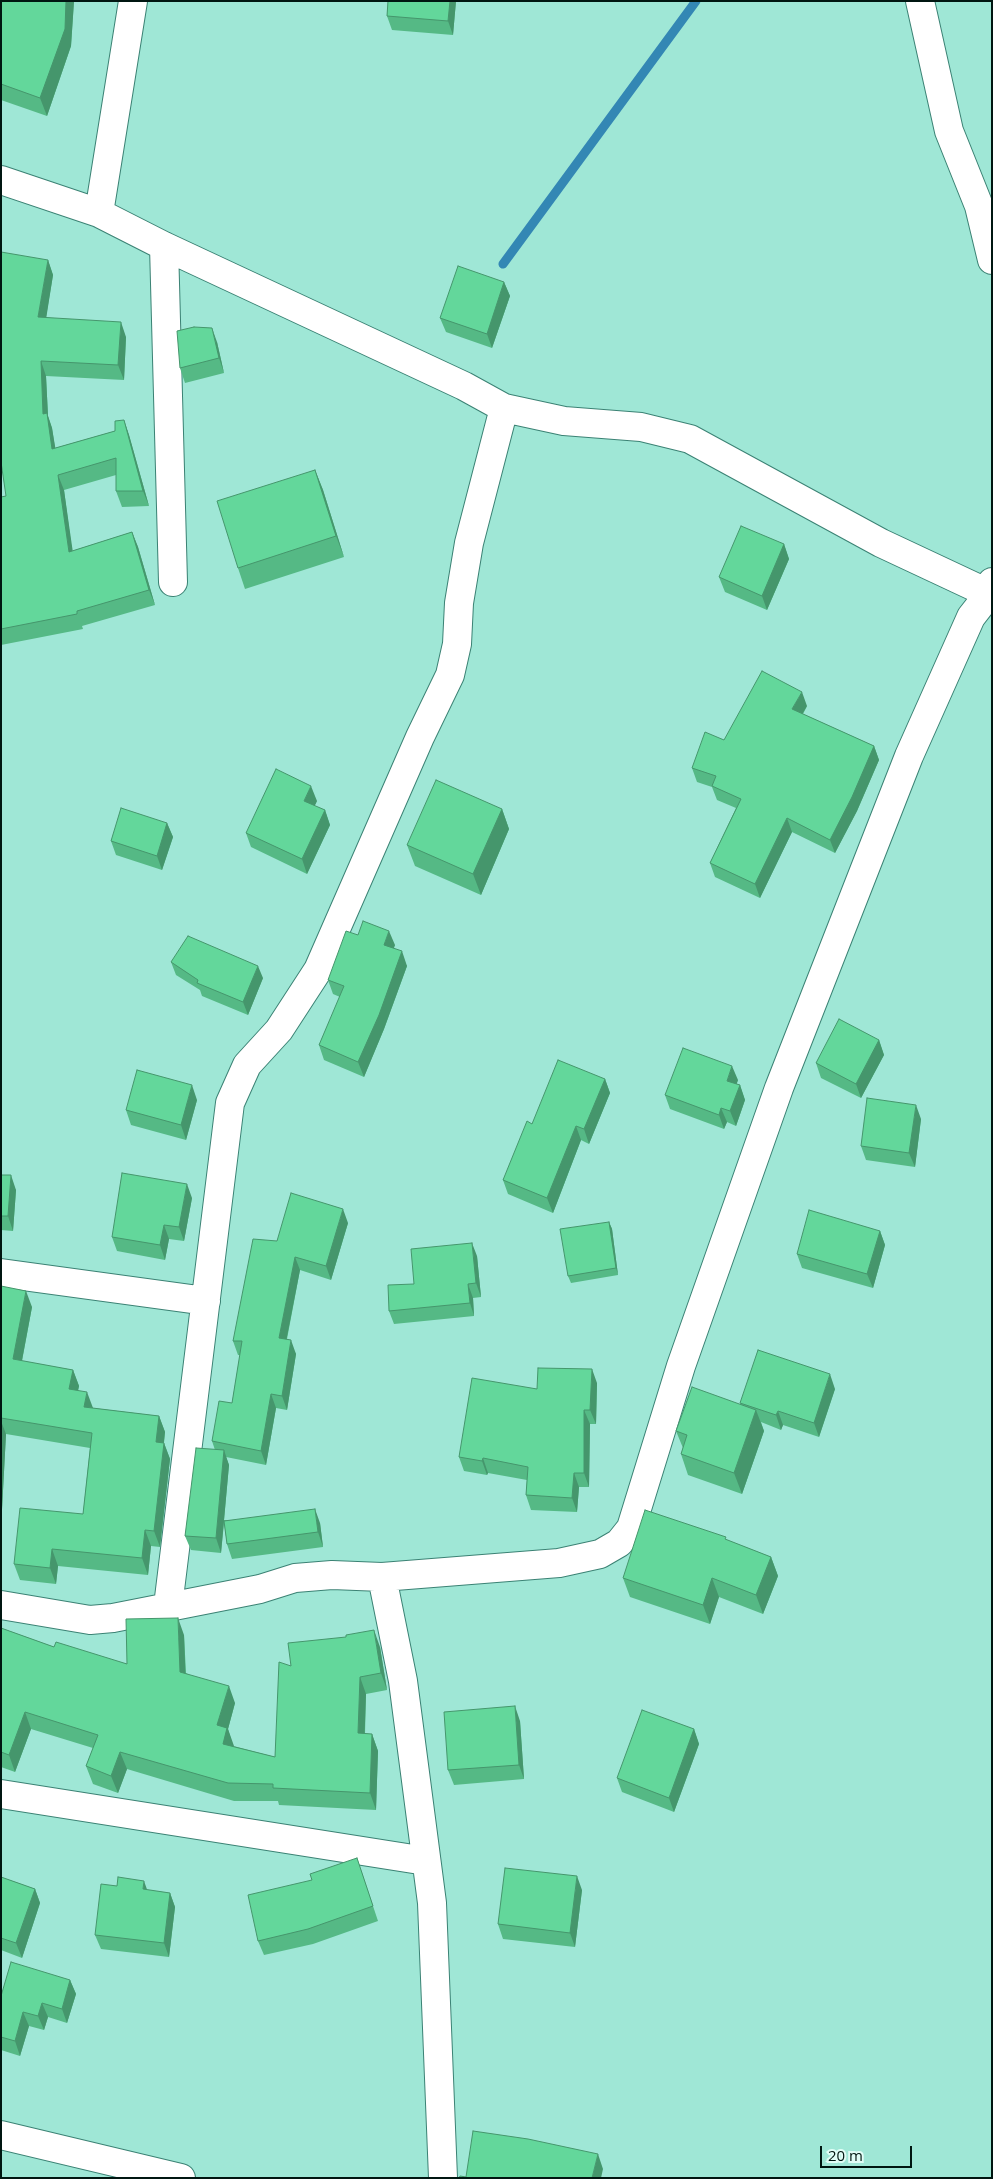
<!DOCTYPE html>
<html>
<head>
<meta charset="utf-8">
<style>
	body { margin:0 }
	#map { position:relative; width:993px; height:2179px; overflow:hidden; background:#9fe7d6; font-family:"Open Sans",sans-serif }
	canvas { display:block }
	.frame { position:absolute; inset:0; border:2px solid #001611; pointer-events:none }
	.scale { position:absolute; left:820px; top:2146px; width:92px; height:22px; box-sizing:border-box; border:2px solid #001611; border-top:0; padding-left:6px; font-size:15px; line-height:18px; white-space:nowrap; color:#001611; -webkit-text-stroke:4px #e2fef7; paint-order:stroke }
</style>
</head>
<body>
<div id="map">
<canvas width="993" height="2179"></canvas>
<div class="frame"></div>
<div class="scale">20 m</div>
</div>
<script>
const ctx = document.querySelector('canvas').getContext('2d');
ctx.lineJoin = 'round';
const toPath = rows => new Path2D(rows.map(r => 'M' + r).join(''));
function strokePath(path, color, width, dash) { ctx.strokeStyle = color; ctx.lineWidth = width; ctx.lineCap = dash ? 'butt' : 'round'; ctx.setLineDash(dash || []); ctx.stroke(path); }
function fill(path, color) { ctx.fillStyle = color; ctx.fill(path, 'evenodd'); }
strokePath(toPath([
	[503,264,696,1]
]), '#3387b4', 9);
const minor = toPath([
	[920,1,949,131,979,206,992,260],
	[1,180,99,213,164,246,464,386,504,408,564,421,641,427,690,439,881,543,992,595],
	[99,213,133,1],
	[164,246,173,582],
	[1,1273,206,1301],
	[382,1577,403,1681,432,1903,443,2178],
	[1,1605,90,1620,113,1618,260,1589,295,1578,332,1575,382,1577,559,1563,600,1554,619,1543,631,1528,681,1366,779,1088,909,756,971,617,989,594,992,582],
	[168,1606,230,1103,247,1065,279,1030,318,970,420,737,450,675,457,644,459,603,469,543,504,408],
	[1,1794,426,1861],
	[1,2135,181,2178]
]);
strokePath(minor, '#3b8274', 30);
strokePath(minor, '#fff', 28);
fill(toPath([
	[1,1,74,1,71,46,47,116,1,100],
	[388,1,456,1,453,35,392,30,387,16],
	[48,260,53,275,46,317,126,337,124,380,46,376,48,416,52,428,55,448,115,431,124,420,129,435,149,506,122,507,116,491,116,475,64,490,72,551,132,532,138,547,155,605,82,626,83,629,1,645,1,497,6,496],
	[504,282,510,296,492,348,446,332,440,318],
	[217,342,224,373,185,383,180,368],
	[315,470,323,490,344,557,245,589,238,568],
	[784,544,789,559,767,610,725,592,719,577],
	[807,706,803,714,874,746,879,760,857,811,835,853,792,832,760,898,715,877,710,863,736,808,717,800,712,787,697,782,692,768,724,740],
	[317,801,314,806,325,810,330,825,307,874,251,847,246,833],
	[502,809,509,829,481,895,415,866,407,845],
	[167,823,173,837,162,870,116,855,111,841],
	[358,935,395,945,393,948,407,966,384,1029,364,1077,324,1060,319,1045,340,997,333,994,328,980],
	[171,962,263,978,248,1015,202,996,200,990,176,975],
	[879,1040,884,1055,861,1098,821,1078,816,1063],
	[605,1079,610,1093,589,1144,581,1140,553,1213,508,1194,503,1180,532,1124],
	[738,1080,736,1084,740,1085,745,1100,736,1126,727,1122,724,1129,670,1109,665,1095],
	[197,1100,186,1140,131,1125,126,1110],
	[921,1119,915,1167,866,1160,861,1146],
	[1,1175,16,1190,13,1231,1,1230],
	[192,1198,184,1241,169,1239,165,1260,117,1251,112,1237],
	[609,1222,612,1229,618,1275,571,1283,568,1276],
	[348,1223,331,1280,300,1270,287,1339,296,1354,287,1410,276,1408,266,1465,226,1457,229,1465,224,1520,320,1523,323,1547,232,1559,227,1544,224,1523,221,1553,191,1550,185,1536,215,1450,212,1441,232,1403,240,1355,238,1355,233,1341,277,1241],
	[880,1231,885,1245,873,1288,802,1268,797,1254],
	[477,1256,481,1297,473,1298,474,1316,394,1324,389,1311,414,1284],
	[1,1286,32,1307,22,1361,73,1370,79,1386,78,1390,93,1408,159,1416,165,1432,164,1443,170,1459,160,1547,151,1546,148,1575,58,1566,56,1584,20,1580,14,1564,83,1514,90,1448,6,1434,1,1528],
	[597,1383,596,1424,590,1424,589,1487,579,1487,577,1512,531,1510,526,1495,527,1480,488,1473,487,1475,464,1471,459,1457,537,1389],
	[835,1389,819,1437,783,1425,781,1430,761,1422,764,1431,742,1494,688,1475,681,1454,683,1448,676,1431,741,1405,740,1403],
	[727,1540,771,1557,778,1576,763,1614,719,1597,710,1624,630,1597,623,1578],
	[1,1628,54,1647,127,1664,184,1635,186,1673,235,1703,228,1729,233,1746,275,1757,291,1666,380,1647,387,1690,366,1694,365,1734,372,1734,378,1751,376,1810,279,1805,278,1801,234,1801,127,1769,118,1793,93,1784,86,1766,93,1748,31,1729,15,1772,1,1767],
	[520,1721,524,1779,454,1785,448,1770],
	[694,1729,699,1744,674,1812,622,1792,617,1778],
	[357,1858,378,1921,313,1944,264,1955,258,1941],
	[1,1877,35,1889,40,1903,22,1958,1,1950],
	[147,1890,170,1893,175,1907,169,1957,101,1949,95,1935],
	[582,1890,575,1947,503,1939,498,1924],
	[70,1980,76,1994,67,2023,48,2017,44,2030,29,2026,20,2056,1,2050,1,1996]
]), '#55b985');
fill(toPath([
	[66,1,74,1,71,46,47,116,40,98],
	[450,1,456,1,453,35,448,21],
	[48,260,53,275,44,332,38,317],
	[504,282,510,296,492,348,487,334],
	[121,322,126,337,124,380,118,365],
	[212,328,217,342,224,373,219,358],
	[41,361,46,376,48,416,52,428,58,464,52,449,43,414],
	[124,420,129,435,149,506,143,491],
	[315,470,323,490,344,557,336,536],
	[58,475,64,490,75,567,69,552],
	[132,532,138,547,155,605,149,590],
	[784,544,789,559,767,610,762,596],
	[802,692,807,706,797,723,792,709],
	[874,746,879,760,857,811,835,853,830,840],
	[311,786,317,801,310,816,304,801],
	[502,809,509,829,481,895,473,874],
	[325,810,330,825,307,874,302,859],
	[787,818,792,832,760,898,755,884],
	[167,823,173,837,162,870,157,856],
	[389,931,395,945,390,960,384,945],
	[402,951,407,966,384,1029,364,1077,358,1062],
	[258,966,263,978,248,1015,243,1002],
	[879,1040,884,1055,861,1098,856,1084],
	[732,1066,738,1080,733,1095,727,1081],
	[605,1079,610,1093,589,1144,584,1129],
	[192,1085,197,1100,186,1140,181,1125],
	[740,1085,745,1100,736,1126,730,1111],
	[916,1105,921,1119,915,1167,909,1153],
	[721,1108,727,1122,724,1129,719,1115],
	[576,1126,581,1140,553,1213,547,1198],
	[11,1175,16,1190,13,1231,8,1216],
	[187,1184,192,1198,184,1241,179,1227],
	[343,1209,348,1223,331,1280,326,1266],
	[609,1222,612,1229,618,1275,616,1268],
	[164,1225,169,1239,165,1260,160,1245],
	[880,1231,885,1245,873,1288,867,1274],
	[472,1243,477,1256,481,1297,476,1283],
	[295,1257,300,1270,284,1352,279,1338],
	[468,1284,473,1298,474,1316,470,1303],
	[26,1291,32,1307,19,1376,13,1359],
	[291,1340,296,1354,287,1410,282,1396],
	[592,1369,597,1383,596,1424,590,1410],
	[73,1370,79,1386,75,1405,69,1389],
	[830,1374,835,1389,819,1437,814,1423],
	[87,1392,93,1408,84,1407],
	[271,1394,276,1408,266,1465,261,1451],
	[584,1410,590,1424,589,1487,584,1473],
	[756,1410,764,1431,742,1494,734,1473],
	[778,1411,783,1425,781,1430,776,1415],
	[159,1416,165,1432,162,1458,156,1442],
	[1,1421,6,1434,1,1528],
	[164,1443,170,1459,160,1547,154,1531],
	[224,1450,229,1465,221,1553,216,1538],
	[483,1458,488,1473,487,1475,482,1461],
	[574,1473,579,1487,577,1512,572,1498],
	[315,1509,320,1523,323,1547,318,1532],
	[145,1530,151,1546,148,1575,142,1558],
	[52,1549,58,1566,56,1584,50,1568],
	[771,1557,778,1576,763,1614,756,1595],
	[712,1578,719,1597,710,1624,703,1605],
	[178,1618,184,1635,186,1689,180,1672],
	[374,1630,380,1647,387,1690,381,1673],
	[360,1677,366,1694,364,1751,358,1733],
	[229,1686,235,1703,228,1729,234,1746,229,1761,217,1725],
	[515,1706,520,1721,524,1779,519,1765],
	[25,1712,31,1729,15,1772,9,1755],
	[694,1729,699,1744,674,1812,669,1798],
	[372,1734,378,1751,376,1810,370,1793],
	[120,1752,127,1769,118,1793,111,1776],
	[577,1876,582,1890,575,1947,570,1933],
	[144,1881,149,1895,143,1889],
	[35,1889,40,1903,22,1958,16,1943],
	[170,1893,175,1907,169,1957,164,1943],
	[70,1980,76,1994,67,2023,62,2009],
	[42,2003,48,2017,44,2030,38,2016],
	[23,2012,29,2026,20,2056,15,2041],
	[598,2154,603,2169,601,2178,592,2178]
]), '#45966c');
const building = toPath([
	[1,1,66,1,65,29,40,98,1,84,1,1],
	[388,1,450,1,448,21,387,16,388,1],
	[1,252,48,260,38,317,121,322,118,365,41,361,43,414,47,413,52,449,115,431,115,421,124,420,143,491,116,491,116,458,58,475,69,552,132,532,149,590,77,611,77,614,1,629,1,497,6,496,1,462,1,252],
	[458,266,504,282,487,334,440,318,458,266],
	[194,327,212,328,219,358,180,368,177,331,194,327],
	[315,470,336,536,238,568,217,501,315,470],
	[741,526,784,544,762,596,719,577,741,526],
	[762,671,802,692,792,709,874,746,852,797,830,840,787,818,755,884,710,863,741,799,712,786,716,776,692,768,705,732,724,740,762,671],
	[276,769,311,786,304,801,325,810,302,859,246,833,276,769],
	[436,780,502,809,473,874,407,845,436,780],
	[121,808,167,823,157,856,111,841,121,808],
	[363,921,389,931,384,945,402,951,379,1015,358,1062,319,1045,344,986,328,980,346,931,358,935,363,921],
	[188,936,258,966,243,1002,197,983,198,980,171,962,188,936],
	[839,1019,879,1040,856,1084,816,1063,839,1019],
	[683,1048,732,1066,727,1081,740,1085,730,1111,721,1108,719,1115,665,1095,683,1048],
	[558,1060,605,1079,584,1129,576,1126,547,1198,503,1180,527,1121,532,1124,558,1060],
	[137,1070,192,1085,181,1125,126,1110,137,1070],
	[867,1098,916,1105,909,1153,861,1146,867,1098],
	[122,1173,187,1184,179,1227,164,1225,160,1245,112,1237,122,1173],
	[1,1175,11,1175,8,1216,1,1216,1,1175],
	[291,1193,343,1209,326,1266,295,1257,279,1338,291,1340,282,1396,271,1394,261,1451,212,1441,219,1401,232,1403,242,1341,233,1341,253,1239,277,1241,291,1193],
	[809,1210,880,1231,867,1274,797,1254,809,1210],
	[609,1222,616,1268,568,1276,560,1229,609,1222],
	[472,1243,476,1283,468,1284,470,1303,389,1311,388,1285,414,1284,411,1249,472,1243],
	[1,1286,26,1291,13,1359,73,1370,69,1389,87,1392,84,1407,159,1416,156,1442,164,1443,154,1531,145,1530,142,1558,52,1549,50,1568,14,1564,20,1508,83,1514,92,1433,1,1418,1,1286],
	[758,1350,830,1374,814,1423,778,1411,776,1415,740,1403,758,1350],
	[538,1368,592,1369,590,1410,584,1410,584,1473,574,1473,572,1498,526,1495,528,1467,483,1458,482,1461,459,1457,472,1378,537,1389,538,1368],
	[692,1387,756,1410,734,1473,681,1454,687,1435,676,1431,692,1387],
	[196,1448,224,1450,216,1538,185,1536,196,1448],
	[315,1509,318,1532,227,1544,224,1521,315,1509],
	[645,1510,726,1537,725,1539,771,1557,756,1595,712,1578,703,1605,623,1578,645,1510],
	[178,1618,180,1672,229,1686,217,1725,227,1728,223,1744,275,1757,279,1662,291,1666,288,1643,346,1637,346,1635,374,1630,381,1673,360,1677,358,1733,372,1734,370,1793,273,1788,273,1784,228,1783,120,1752,111,1776,86,1766,98,1735,25,1712,9,1755,1,1752,1,1628,54,1647,56,1642,127,1664,126,1619,178,1618],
	[515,1706,519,1765,448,1770,444,1712,515,1706],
	[642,1710,694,1729,669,1798,617,1778,642,1710],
	[357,1858,373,1906,308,1929,258,1941,248,1895,312,1880,310,1874,357,1858],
	[505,1868,577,1876,570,1933,498,1924,505,1868],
	[1,1877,35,1889,16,1943,1,1938,1,1877],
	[118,1877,144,1881,143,1889,170,1893,164,1943,95,1935,101,1884,117,1886,118,1877],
	[11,1962,70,1980,62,2009,42,2003,38,2016,23,2012,15,2041,1,2037,1,1996,11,1962],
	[473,2131,528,2139,598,2154,592,2178,459,2178,460,2176,466,2177,473,2131]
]);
fill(building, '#63d79b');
strokePath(building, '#45966c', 1);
</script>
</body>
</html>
